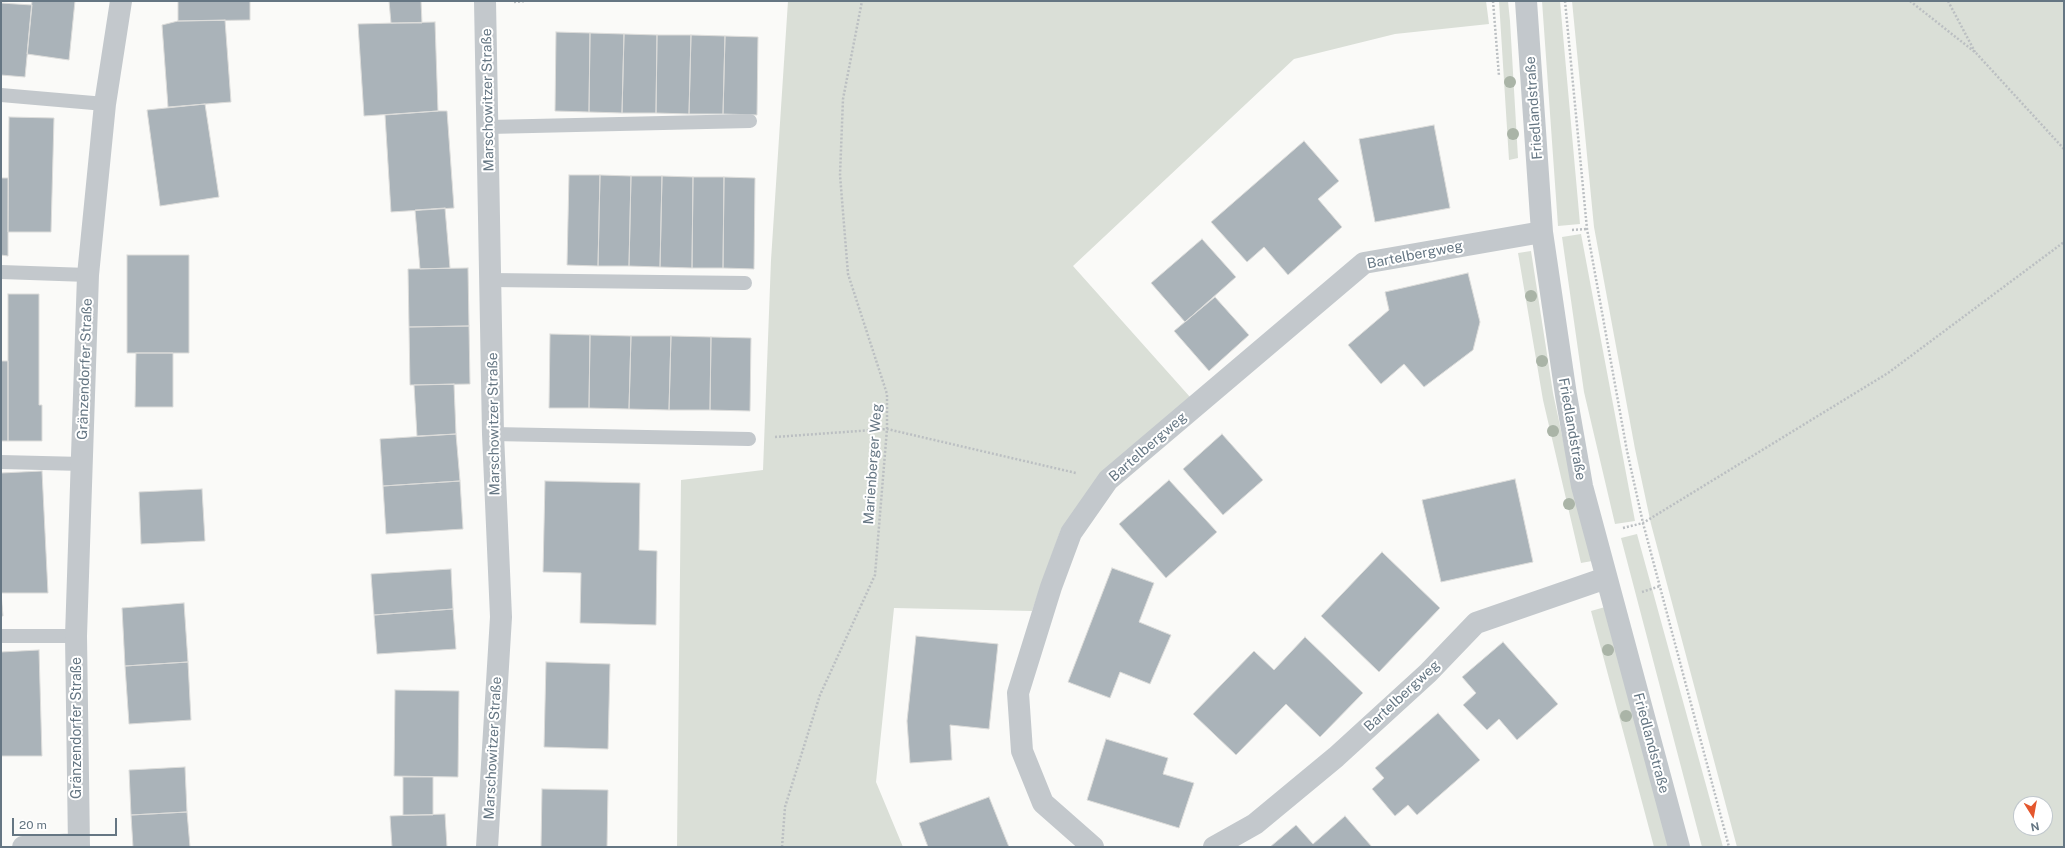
<!DOCTYPE html>
<html>
<head>
<meta charset="utf-8">
<style>
	body { margin:0 }
	#map { position:relative; width:2065px; height:848px; overflow:hidden; background:#fafaf8; font-family:"Public Sans",sans-serif }
	canvas { display:block }
	.frame { position:absolute; inset:0; border:2px solid #657683; pointer-events:none }
	.north { position:absolute; left:2013px; top:796px; width:40px; height:40px; box-sizing:border-box; background:#fff; border:1px solid #c1c8cd; border-radius:50%; rotate:169deg; font-size:11px; font-weight:700; line-height:16px; text-align:center; color:#657683 }
	.north::after { content:''; display:block; margin:auto; width:14px; height:18px; background:#e4572e; clip-path:polygon(50% 0,100% 100%,50% 72%,0 100%) }
	.scale { position:absolute; left:12px; top:818px; width:105px; height:18px; box-sizing:border-box; border:2px solid #657683; border-top:0; padding-left:5px; font-size:12px; line-height:14px; white-space:nowrap; color:#657683; -webkit-text-stroke:3px #fff; paint-order:stroke }
</style>
</head>
<body>
<div id="map">
<canvas width="2065" height="848"></canvas>
<div class="frame"></div>
<div class="north">N</div>
<div class="scale">20 m</div>
</div>
<script>
const ctx = document.querySelector('canvas').getContext('2d');
ctx.lineJoin = 'round';
function fill(path, color) { ctx.fillStyle = color; ctx.fill(path, 'evenodd'); }
const toPath = rows => new Path2D(rows.map(r => 'M' + r).join(''));
function strokePath(path, color, width, dash) { ctx.strokeStyle = color; ctx.lineWidth = width; ctx.lineCap = dash ? 'butt' : 'round'; ctx.setLineDash(dash || []); ctx.stroke(path); }
function label(font, color, halo, rows, align = 'center') {
  ctx.font = font + ' "Public Sans",sans-serif'; ctx.lineWidth = 4; ctx.setLineDash([]); ctx.textBaseline = 'middle'; ctx.strokeStyle = halo; ctx.fillStyle = color; for (const [text, x, y, turn = 0] of rows) {
    ctx.save(); ctx.translate(x, y); ctx.rotate((+turn || 0) * Math.PI / 180); ctx.textAlign = isNaN(turn) ? turn : align; if (halo) ctx.strokeText(text, 0, 0); ctx.fillText(text, 0, 0); ctx.restore();
  }
}
fill(toPath([
	[788,1,1486,1,1489,24,1395,34,1294,59,1073,266,1190,397,1061,529,1032,611,894,608,876,782,903,847,677,847,681,480,763,470,771,260],
	[1499,1,1508,1,1510,21,1518,158,1509,160],
	[1542,1,1560,1,1580,224,1558,226],
	[1572,1,2064,1,2064,847,1737,847,1651,524,1635,449,1594,227],
	[2021,804,2045,804,2045,828,2021,828],
	[1581,234,1635,521,1615,524,1584,392,1562,237],
	[1531,251,1553,393,1572,482,1592,561,1581,563,1543,400,1518,253],
	[1637,534,1723,847,1702,847,1621,538],
	[1605,607,1669,847,1654,847,1591,611]
]), '#dadfd7');
const building = toPath([
	[32,1,75,1,69,60,27,54,32,1],
	[178,1,250,1,250,20,178,21,178,1],
	[389,1,421,1,422,23,391,23,389,1],
	[1,3,32,5,25,77,1,75,1,3],
	[225,20,231,102,168,107,162,25,178,21,225,20],
	[435,22,438,111,364,116,358,24,435,22],
	[556,32,590,33,589,112,555,111,556,32],
	[590,33,624,34,622,113,589,112,590,33],
	[624,34,657,35,656,113,622,113,624,34],
	[657,35,691,35,689,114,656,113,657,35],
	[691,35,725,36,723,114,689,114,691,35],
	[725,36,758,37,757,115,723,114,725,36],
	[205,104,219,197,160,206,147,110,205,104],
	[438,111,447,111,454,208,391,212,385,115,438,111],
	[9,117,54,118,51,232,8,232,9,117],
	[1434,125,1450,208,1375,222,1359,139,1434,125],
	[1304,141,1339,181,1318,199,1342,227,1288,275,1264,247,1247,262,1211,222,1304,141],
	[569,175,600,175,598,266,567,265,569,175],
	[600,175,631,176,629,266,598,266,600,175],
	[631,176,662,176,660,267,629,266,631,176],
	[662,176,693,177,692,268,660,267,662,176],
	[693,177,724,177,723,268,692,268,693,177],
	[724,177,755,178,754,269,723,268,724,177],
	[1,178,8,178,8,256,1,255,1,178],
	[445,208,450,268,420,269,415,210,445,208],
	[1202,239,1236,277,1185,322,1151,283,1202,239],
	[127,255,189,255,189,353,127,353,127,255],
	[468,268,469,326,409,327,408,269,468,268],
	[1468,273,1480,322,1473,350,1424,387,1404,364,1381,384,1348,345,1389,310,1385,292,1468,273],
	[8,294,39,294,39,405,42,405,42,441,8,441,8,294],
	[1215,297,1249,335,1209,371,1174,331,1215,297],
	[469,326,470,384,410,385,409,327,469,326],
	[550,334,590,335,589,408,549,408,550,334],
	[590,335,631,336,629,409,589,408,590,335],
	[631,336,671,336,669,410,629,409,631,336],
	[671,336,711,337,710,410,669,410,671,336],
	[711,337,751,338,750,411,710,410,711,337],
	[136,353,173,353,173,407,135,407,136,353],
	[1,361,8,361,8,441,1,441,1,361],
	[454,384,456,434,417,436,414,385,454,384],
	[456,434,460,481,383,486,380,439,456,434],
	[1222,434,1263,480,1223,515,1183,469,1222,434],
	[42,471,48,593,1,593,1,473,42,471],
	[1515,479,1533,562,1441,582,1422,500,1515,479],
	[1169,480,1217,532,1166,578,1119,524,1169,480],
	[460,481,463,529,386,534,383,486,460,481],
	[545,481,640,483,639,550,657,551,656,625,580,623,581,573,543,572,545,481],
	[202,489,205,541,141,544,139,492,202,489],
	[1,549,1,593,3,616,1,616,1,549],
	[1382,552,1440,608,1379,672,1321,616,1382,552],
	[1112,568,1154,583,1139,622,1171,635,1150,684,1120,672,1110,698,1068,682,1112,568],
	[451,569,453,609,374,615,371,574,451,569],
	[184,603,188,662,125,666,122,608,184,603],
	[453,609,456,649,377,654,374,615,453,609],
	[916,636,998,644,989,729,950,725,952,760,910,763,907,721,916,636],
	[1305,637,1363,693,1320,737,1286,704,1236,755,1193,714,1254,651,1274,670,1305,637],
	[1503,642,1558,704,1517,740,1499,719,1487,730,1463,705,1476,693,1462,677,1503,642],
	[39,650,42,756,1,756,1,652,39,650],
	[188,662,191,720,129,724,125,666,188,662],
	[546,662,610,664,608,749,544,747,546,662],
	[395,690,459,691,458,777,394,776,395,690],
	[1438,713,1480,760,1417,815,1408,805,1395,816,1372,789,1384,778,1375,768,1438,713],
	[1106,739,1168,758,1163,774,1194,783,1179,828,1087,800,1106,739],
	[185,767,187,812,131,815,129,770,185,767],
	[403,777,433,777,433,815,403,815,403,777],
	[542,789,608,790,607,847,541,847,542,789],
	[989,797,1009,847,928,847,919,823,989,797],
	[187,812,190,847,133,847,131,815,187,812],
	[445,814,447,847,392,847,390,816,445,814],
	[1345,816,1372,847,1270,847,1296,825,1313,844,1345,816]
]);
fill(building, '#aab3b9');
strokePath(building, '#dcdcda', 1);
strokePath(toPath([
	[1493,1,1499,76],
	[1565,1,1587,229,1627,451,1643,523,1729,847],
	[1910,1,1976,53,2064,149],
	[1948,1,1975,52],
	[514,2,526,1],
	[1572,230,1587,229],
	[775,437,887,429,1076,473],
	[1623,528,1643,523,1888,373,2064,242],
	[1642,592,1660,586],
	[782,847,785,807,820,695,875,575,887,429,887,394,848,274,840,175,843,99,862,1]
]), '#bbbfc2', 2.5, [2, 2]);
strokePath(toPath([
	[1,95,105,104],
	[489,127,750,121],
	[1,272,88,275],
	[491,280,745,283],
	[493,434,749,439],
	[1,462,83,464],
	[1,636,76,636]
]), '#c3c8cc', 14);
strokePath(toPath([
	[485,1,493,434,501,617,487,847],
	[1526,1,1542,232,1566,395,1582,486,1679,847],
	[23,847,78,844],
	[79,847,76,636,88,275,105,104,121,1],
	[1093,847,1043,803,1022,751,1018,693,1051,587,1071,533,1108,480,1364,263,1542,232],
	[1214,847,1255,824,1336,757,1428,673,1476,623,1606,578]
]), '#c3c8cc', 22);
ctx.fillStyle = '#aab4a7';
for (const [x, y] of [
	[1510,82],
	[1513,134],
	[1531,296],
	[1542,361],
	[1553,431],
	[1569,504],
	[1608,650],
	[1626,716]
]) { ctx.beginPath(); ctx.arc(x, y, 6, 0, 2 * Math.PI); ctx.fill(); }
label('14px', '#657683', '#fff', [
	["Marschowitzer Straße",488,100,-91],
	["Friedlandstraße",1534,108,-94],
	["Bartelbergweg",1415,255,-11],
	["Gränzendorfer Straße",85,369,-88],
	["Marschowitzer Straße",494,424,-91],
	["Friedlandstraße",1572,429,80],
	["Bartelbergweg",1148,447,-41],
	["Marienberger Weg",873,464,-86],
	["Bartelbergweg",1402,696,-43],
	["Gränzendorfer Straße",77,728,-90],
	["Friedlandstraße",1651,743,75],
	["Marschowitzer Straße",493,748,-87]
]);
</script>
</body>
</html>
